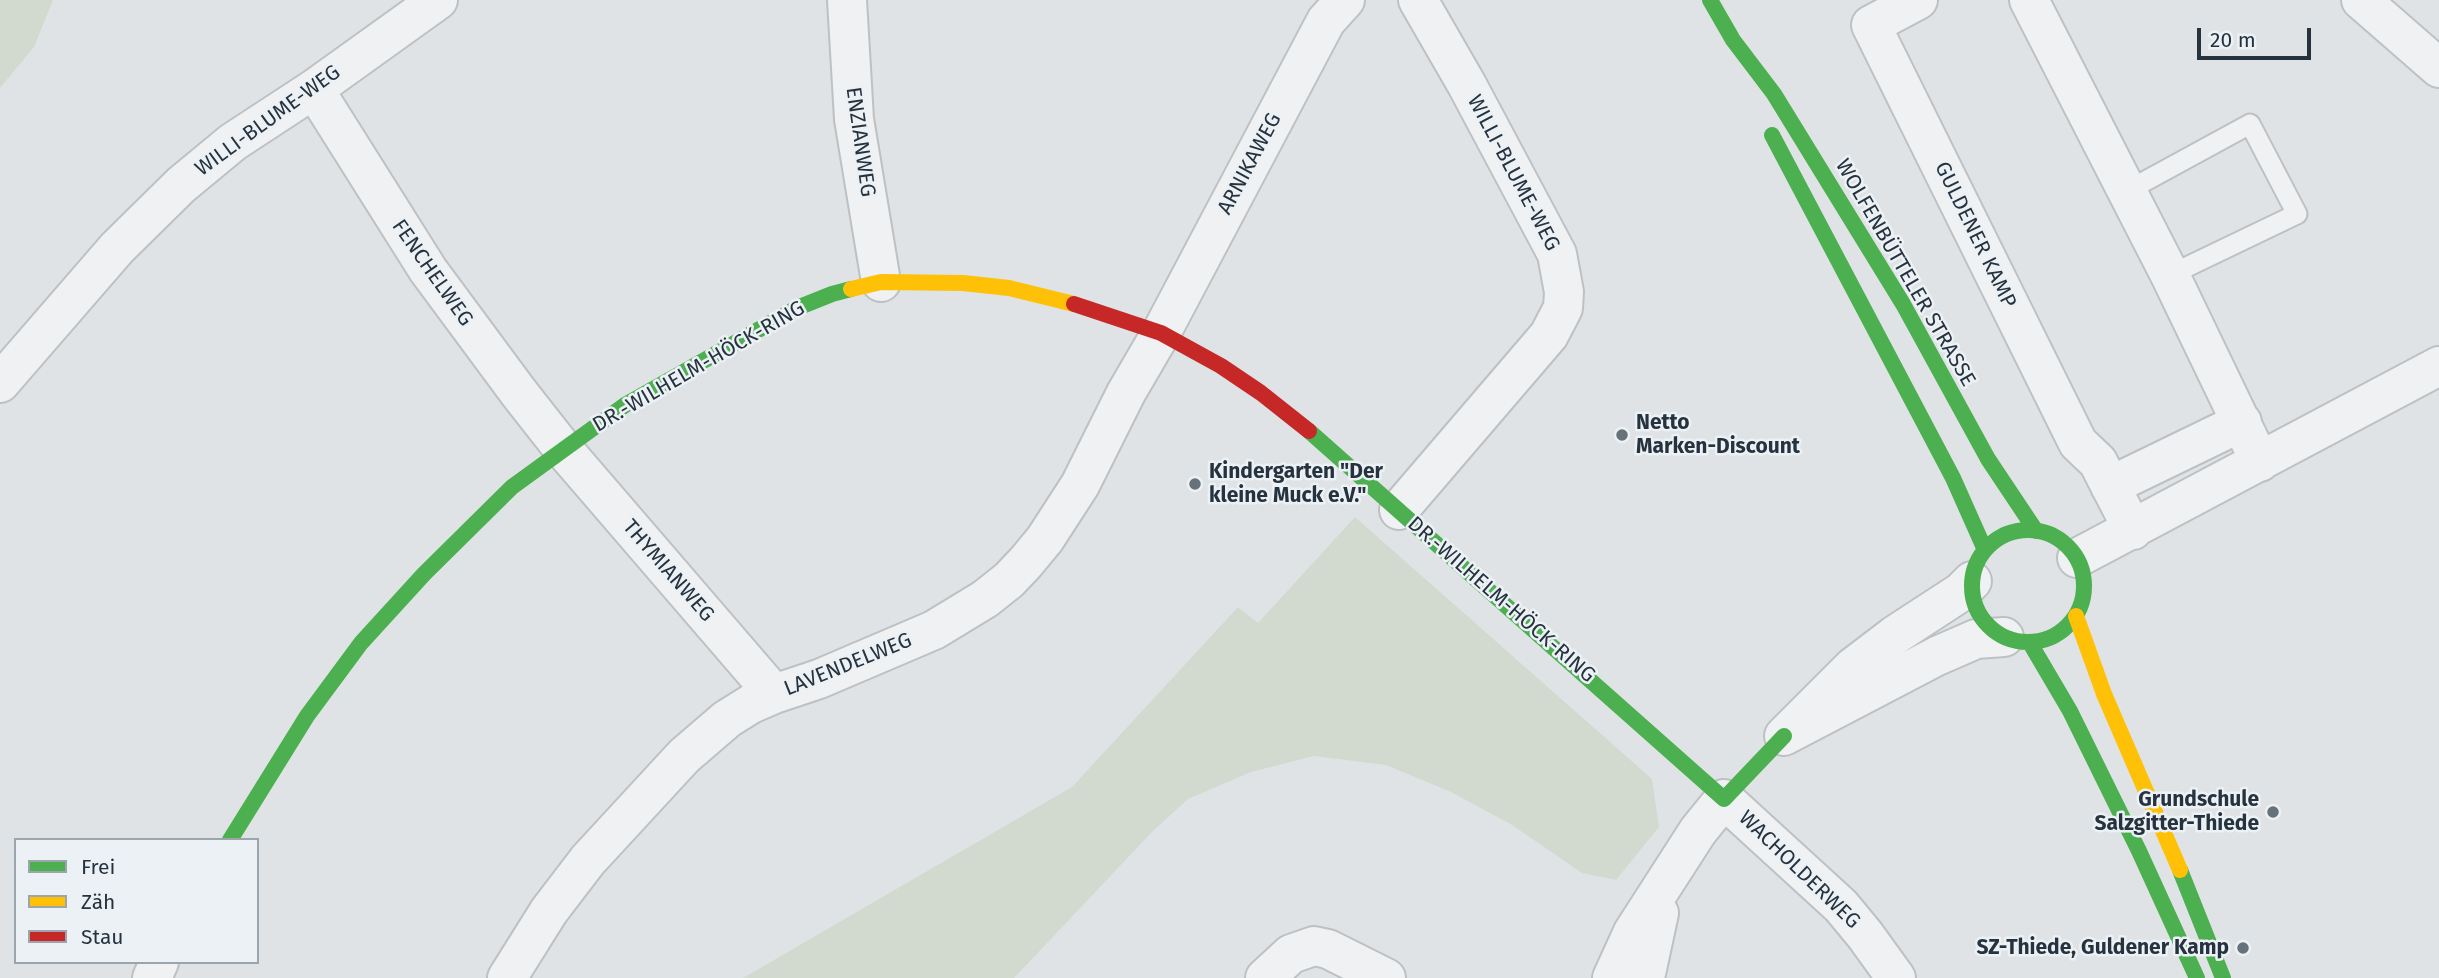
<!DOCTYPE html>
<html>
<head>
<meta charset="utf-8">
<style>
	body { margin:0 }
	#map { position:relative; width:2439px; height:978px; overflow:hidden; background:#e0e3e5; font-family:"Fira Sans",sans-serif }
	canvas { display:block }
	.legend { position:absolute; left:14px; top:838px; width:245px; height:126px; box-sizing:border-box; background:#ecf1f5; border:2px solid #9da5ac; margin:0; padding:9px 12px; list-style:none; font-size:21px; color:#26333f }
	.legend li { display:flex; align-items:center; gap:14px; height:35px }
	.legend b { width:35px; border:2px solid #9da5ac }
	.scale { position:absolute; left:2197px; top:28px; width:114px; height:32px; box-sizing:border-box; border:4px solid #26333f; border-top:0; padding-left:9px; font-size:21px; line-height:24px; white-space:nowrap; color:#26333f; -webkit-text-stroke:5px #ecf1f5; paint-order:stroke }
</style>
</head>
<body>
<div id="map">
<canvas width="2439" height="978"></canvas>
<ul class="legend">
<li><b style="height:9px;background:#4caf50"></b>Frei</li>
<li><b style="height:9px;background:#ffc107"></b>Zäh</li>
<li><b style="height:9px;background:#c62828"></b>Stau</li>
</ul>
<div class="scale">20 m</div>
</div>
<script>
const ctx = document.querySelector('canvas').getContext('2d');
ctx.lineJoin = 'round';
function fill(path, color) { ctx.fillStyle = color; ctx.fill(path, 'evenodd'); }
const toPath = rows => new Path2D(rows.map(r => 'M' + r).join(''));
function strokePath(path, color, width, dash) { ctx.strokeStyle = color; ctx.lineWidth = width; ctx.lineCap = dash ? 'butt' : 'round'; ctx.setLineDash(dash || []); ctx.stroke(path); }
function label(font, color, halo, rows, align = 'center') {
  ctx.font = font + ' "Fira Sans",sans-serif'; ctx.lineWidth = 5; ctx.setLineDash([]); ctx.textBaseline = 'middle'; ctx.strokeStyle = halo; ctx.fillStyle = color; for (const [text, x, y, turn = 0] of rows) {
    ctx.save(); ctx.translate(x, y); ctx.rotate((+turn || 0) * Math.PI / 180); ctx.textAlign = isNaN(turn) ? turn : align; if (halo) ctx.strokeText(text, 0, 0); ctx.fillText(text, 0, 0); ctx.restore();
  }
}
fill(toPath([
	[0,0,53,0,34,47,0,88],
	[1355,517,1652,779,1659,827,1616,880,1582,873,1512,825,1451,792,1386,765,1314,756,1251,772,1188,799,1152,832,1014,978,743,978,1072,787,1238,607,1258,623]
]), '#d2dacf');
const lane = toPath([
	[2127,191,2250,124,2297,214,2170,275]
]);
const street = toPath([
	[847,0,854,119,881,282],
	[1918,0,1871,25,2078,443,2098,462,2133,530],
	[2029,0,2170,275,2260,462],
	[2361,0,2439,68],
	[314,89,428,270,519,393,563,449,774,694],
	[0,383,117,248,181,185,233,142,314,89,438,0],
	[2110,486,2242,422],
	[1399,510,1549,335,1563,308,1564,292,1557,254,1467,85,1418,0],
	[2077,558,2439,366],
	[1972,581,1961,592,1895,635,1853,667,1784,736,1937,656,1976,639,2004,637],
	[152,978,159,962],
	[507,978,549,911,588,860,684,756,727,719,751,704,774,694,819,679,934,630,985,599,1009,580,1026,562,1045,539,1080,485,1126,393,1161,333,1326,21,1345,0],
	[1265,978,1291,954,1314,946,1328,949,1386,978],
	[1612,978,1633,932,1698,831,1724,799,1841,906,1865,935,1896,978],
	[1645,978,1659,913]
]);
strokePath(lane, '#bec1c3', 23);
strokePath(street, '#bec1c3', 42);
strokePath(lane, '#eff1f2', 19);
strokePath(street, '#eff1f2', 38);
strokePath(toPath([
	[1710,0,1733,40,1774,94,1903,304,1988,459,2036,531],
	[1772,135,1953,478,1985,550],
	[1309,431,1724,799,1784,736],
	'1972 586a56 56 0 1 1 112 0a56 56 0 1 1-112 0Z',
	[2030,643,2070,711,2139,851,2197,978],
	[230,840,307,716,361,643,424,574,512,487,625,405,797,308,832,294,851,289],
	[2180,870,2223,978]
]), '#4caf50', 16);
strokePath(toPath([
	[851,289,881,282,963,283,1009,288,1074,304],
	[2076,616,2104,694,2180,870]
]), '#ffc107', 16);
strokePath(toPath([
	[1074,304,1161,333,1221,366,1261,393,1309,431]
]), '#c62828', 16);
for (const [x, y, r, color] of [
	[1622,435,7,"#677179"],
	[1195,484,7,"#677179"],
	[2273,812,7,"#677179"],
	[2243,948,7,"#677179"]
]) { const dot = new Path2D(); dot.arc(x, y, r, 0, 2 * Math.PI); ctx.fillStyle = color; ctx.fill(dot); strokePath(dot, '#ecf1f5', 2.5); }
label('21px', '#26333f', '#ecf1f5', [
	["WILLI-BLUME-WEG",268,121,-36],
	["ENZIANWEG",860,142,82],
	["ARNIKAWEG",1250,164,-62],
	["WILLI-BLUME-WEG",1513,173,62],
	["GULDENER KAMP",1975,235,64],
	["FENCHELWEG",432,273,55],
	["WOLFENBÜTTELER STRASSE",1905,273,60],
	["DR.-WILHELM-HÖCK-RING",699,367,-30],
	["THYMIANWEG",668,571,49],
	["DR.-WILHELM-HÖCK-RING",1501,600,41],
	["LAVENDELWEG",848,665,-22],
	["WACHOLDERWEG",1799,870,44]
]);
label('bold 21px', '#26333f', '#ecf1f5', [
	["Netto",1636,423],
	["Marken-Discount",1636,447],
	["Kindergarten \"Der",1209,472],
	["kleine Muck e.V.\"",1209,496],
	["Grundschule",2259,800,"right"],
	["Salzgitter-Thiede",2259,824,"right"],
	["SZ-Thiede, Guldener Kamp",2229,948,"right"]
], 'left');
</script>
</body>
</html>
